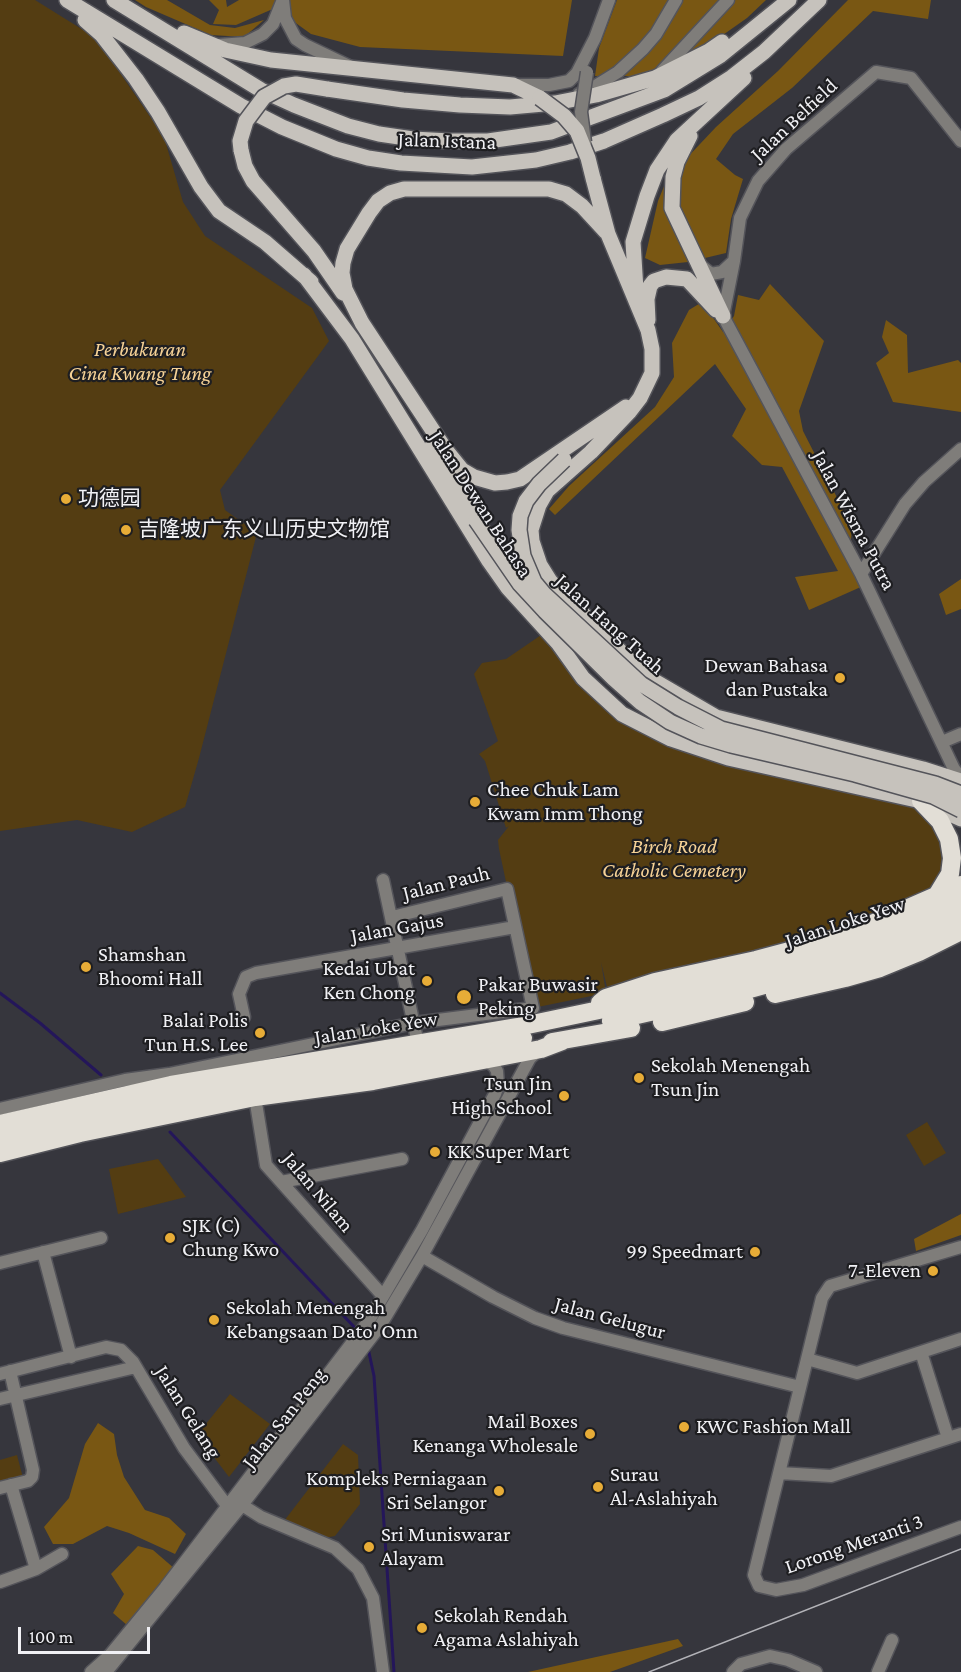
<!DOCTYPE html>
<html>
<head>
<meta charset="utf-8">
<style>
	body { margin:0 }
	#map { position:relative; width:961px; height:1672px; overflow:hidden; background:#36363d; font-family:"Crimson Pro",serif }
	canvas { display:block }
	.scale { position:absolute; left:18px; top:1627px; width:132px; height:27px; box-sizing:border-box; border:3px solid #f1f1f5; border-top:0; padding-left:8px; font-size:18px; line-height:21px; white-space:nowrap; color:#f1f1f5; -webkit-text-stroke:4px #1e1e21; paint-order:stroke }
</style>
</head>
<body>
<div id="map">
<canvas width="961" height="1672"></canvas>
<div class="scale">100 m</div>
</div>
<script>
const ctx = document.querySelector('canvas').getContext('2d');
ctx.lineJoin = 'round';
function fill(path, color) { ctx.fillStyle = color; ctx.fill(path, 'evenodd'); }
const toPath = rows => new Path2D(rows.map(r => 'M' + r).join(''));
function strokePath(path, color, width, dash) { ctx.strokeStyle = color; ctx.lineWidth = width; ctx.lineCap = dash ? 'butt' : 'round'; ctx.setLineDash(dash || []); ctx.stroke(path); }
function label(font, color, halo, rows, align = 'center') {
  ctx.font = font + ' "Crimson Pro","Noto Sans SC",serif'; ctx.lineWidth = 4.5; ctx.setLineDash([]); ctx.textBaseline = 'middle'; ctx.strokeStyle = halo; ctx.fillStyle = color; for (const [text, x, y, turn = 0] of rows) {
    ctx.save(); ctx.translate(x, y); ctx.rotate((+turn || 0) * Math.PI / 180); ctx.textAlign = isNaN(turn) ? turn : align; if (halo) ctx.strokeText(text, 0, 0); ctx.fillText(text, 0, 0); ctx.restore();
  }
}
fill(toPath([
	[0,0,35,0,96,38,164,137,183,202,205,236,312,308,329,341,220,490,225,510,257,533,199,758,185,807,132,832,77,820,0,831],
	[547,631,583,678,671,739,921,808,950,847,947,880,857,928,608,991,601,962,606,993,533,1008,499,849,498,840,509,826,506,828,485,761,479,754,498,741,474,674,482,663,506,659],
	[927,1122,946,1153,924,1166,906,1135],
	[158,1159,186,1197,118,1214,109,1169],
	[230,1394,270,1424,229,1477,197,1435],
	[343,1444,358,1455,360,1504,335,1536,324,1538,284,1521],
	[17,1455,23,1478,0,1484,0,1460]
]), '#543d12');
fill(toPath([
	[135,0,167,0,210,25,235,28,264,20,244,37,211,35,146,7],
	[209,0,226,0,227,7,239,0,572,0,563,56,360,47,311,34,275,8,236,25,213,24,219,10],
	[617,0,766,0,747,18,720,37,641,76,595,76,599,48],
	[848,0,931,0,928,19,873,11,792,88,733,134,716,159,735,175,743,179,731,219,726,253,688,262,660,265,645,258,658,201,667,179,716,127,778,71],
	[770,284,824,341,799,411,803,431,852,527,851,540,872,582,809,610,795,577,838,571,782,467,762,465,732,436,746,409,715,364,555,515,549,509,569,486,655,407,674,377,672,343,689,310,702,302,723,332,734,316,738,295,759,300],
	[886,320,907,335,908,373,958,360,961,363,961,412,893,402,876,363,889,353,882,337],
	[961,579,961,609,946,615,939,594],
	[961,1214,961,1235,916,1251,914,1239],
	[98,1423,114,1434,117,1455,124,1477,145,1510,169,1518,186,1534,175,1554,129,1533,107,1526,73,1544,53,1544,44,1527,69,1498,85,1444],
	[138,1546,153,1550,175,1569,128,1626,113,1613,124,1594,111,1574],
	[678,1639,683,1646,610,1672,528,1672]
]), '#795713');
strokePath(toPath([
	[0,993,40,1023,101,1075],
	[170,1132,357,1330],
	[368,1348,374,1376,394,1672]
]), '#24165a', 3);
const minor = toPath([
	[283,0,285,18,296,39,305,45,351,67],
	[219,45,245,43,263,34,273,24,282,2],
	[662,71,728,0],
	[514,85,549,85,569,81,577,73,595,38,609,0],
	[579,94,589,90,618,72,643,49,656,34,676,0],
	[961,141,911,78,876,72,786,149,758,181,740,218,734,261,723,316,861,574,954,769,961,778],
	[700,265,711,274,722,272,734,261],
	[861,574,905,504,924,482,961,449],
	[942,742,961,734],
	[383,880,418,1044],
	[244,1017,239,994,246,977,256,973,515,927],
	[255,1097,266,1165,383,1296],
	[0,1109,125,1080,169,1074,414,1023,533,1008,507,889,392,917],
	[281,1182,402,1159],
	[961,1247,830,1286,822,1298,754,1575,759,1586,776,1590,803,1585,961,1527],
	[43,1252,71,1357],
	[422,1256,493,1297,535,1318,563,1328,800,1387],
	[0,1263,101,1238],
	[921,1352,948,1438],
	[807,1359,857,1373,961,1339],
	[0,1374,106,1347,121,1350,133,1362,184,1448,228,1507],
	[0,1399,136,1367],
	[779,1473,831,1476,961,1434],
	[11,1485,36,1569],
	[0,1488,28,1481,32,1477,33,1470,10,1371],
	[242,1505,261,1517,335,1548,358,1569,373,1598,383,1672],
	[0,1582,36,1569,62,1554],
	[91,1672,110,1655,165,1588,368,1322,422,1230,495,1094,498,1085,497,1071,494,1066,485,1059],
	[106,1672,242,1505,380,1326,422,1256,530,1058,540,1049],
	[733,1672,741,1664,770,1656,788,1660,816,1672],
	[878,1672,892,1640]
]);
const major = toPath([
	[67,0,241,106,282,127,336,149,368,158,401,163,472,167,536,160,570,152,604,141,663,115,699,98,732,77,764,52,819,0],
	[114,0,261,90,294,105,348,126,379,134,413,139,450,141,488,141,551,132,664,90,721,55,789,0],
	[85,20,101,34,136,79,158,112,201,187,219,211,265,242,311,282],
	[184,33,225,50,271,60,513,85,540,98],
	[327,89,403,100,460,105,510,107,555,103,596,95,655,78,709,51,722,42],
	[690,136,677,162,673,177,672,208,723,316],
	[241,150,245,166,253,181,314,251,343,293],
	[593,178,608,234,648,330,652,349,652,373,640,398,630,411,591,452,547,491,539,505,531,530,532,541,540,565,550,581,644,675,716,717,923,769,961,781],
	[606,232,582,206,566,194,549,189,404,189,390,193,378,201,369,213,347,249,343,263,342,273,345,289,362,323,445,449,462,470,474,477,495,483,507,482,520,479,626,407],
	[304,275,352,339,489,561,508,588,558,643,583,678,622,714,671,739,728,758,921,801,961,819],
	[636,290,633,242,647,196,657,170,677,140,744,78],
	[648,320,647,299,650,286,654,281,666,277,687,279,716,310],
	[432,446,476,520]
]);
const highway = toPath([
	[921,801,940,821,949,839,952,858,950,874,936,897],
	[775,994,845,978,880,968,919,952,961,931],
	[600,1003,606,998,655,982,756,960,842,937,961,885],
	[611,1021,746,990,833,966,891,946,961,916],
	[662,1022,745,1002],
	[552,1042,631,1028],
	[0,1124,171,1085,518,1027,642,1001,746,977,834,952,899,930,961,901],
	[0,1138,175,1099,523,1038],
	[0,1153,80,1133,255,1097,373,1081,541,1049,562,1041]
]);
strokePath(minor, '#54545a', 15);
strokePath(major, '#54545a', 18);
strokePath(highway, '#54545a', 21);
strokePath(minor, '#7f7d7a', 12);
strokePath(major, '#c6c2bc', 15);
strokePath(highway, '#e2ded6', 18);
strokePath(toPath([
	[649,1672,961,1549]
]), '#b3b3b8', 1.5);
const minorBridge = toPath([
	[585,142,581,112,587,72]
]);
const majorBridge = toPath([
	[540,98,564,116,577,131,588,158,593,178],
	[241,150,240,141,246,121,264,97,284,86,296,84,327,89],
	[564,460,539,484,526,501,520,516,519,530,523,556,534,582,544,594,641,684,678,707,721,729,935,784,961,794],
	[476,520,520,584,545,611,614,679,640,702,670,722,701,736,731,745,855,774,933,796,961,810]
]);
strokePath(minorBridge, '#54545a', 15, []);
strokePath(majorBridge, '#54545a', 18, []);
strokePath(minorBridge, '#7f7d7a', 12);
strokePath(majorBridge, '#c6c2bc', 15);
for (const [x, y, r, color] of [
	[66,499,6,"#e7ac37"],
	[126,530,6,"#e7ac37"],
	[840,678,6,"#e7ac37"],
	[475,802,6,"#e7ac37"],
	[86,967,6,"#e7ac37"],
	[427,981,6,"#e7ac37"],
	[464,997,8,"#e7ac37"],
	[260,1033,6,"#e7ac37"],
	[639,1078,6,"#e7ac37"],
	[564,1096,6,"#e7ac37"],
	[435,1152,6,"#e7ac37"],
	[170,1238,6,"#e7ac37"],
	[755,1252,6,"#e7ac37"],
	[933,1271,6,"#e7ac37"],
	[214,1320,6,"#e7ac37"],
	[684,1427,6,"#e7ac37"],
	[590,1434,6,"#e7ac37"],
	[598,1487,6,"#e7ac37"],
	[499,1491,6,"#e7ac37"],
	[369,1547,6,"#e7ac37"],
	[422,1628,6,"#e7ac37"]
]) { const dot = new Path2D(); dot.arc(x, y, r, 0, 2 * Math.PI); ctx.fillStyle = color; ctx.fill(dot); strokePath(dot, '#1e1e21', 2); }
label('21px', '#f1f1f5', '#1e1e21', [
	["Jalan Belfield",794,120,-43],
	["Jalan Istana",447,141,2],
	["Jalan Dewan Bahasa",481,504,57],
	["Jalan Wisma Putra",854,520,62],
	["Jalan Hang Tuah",610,624,42],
	["Jalan Pauh",446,883,-14],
	["Jalan Loke Yew",845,922,-18],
	["Jalan Gajus",397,928,-10],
	["Jalan Loke Yew",376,1028,-9],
	["Jalan Nilam",318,1192,50],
	["Jalan Gelugur",610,1318,15],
	["Jalan Gelang",188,1412,58],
	["Jalan San Peng",284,1418,-52],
	["Lorong Meranti 3",854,1544,-19]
]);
label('italic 21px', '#f6d296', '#1e1e21', [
	["Perbukuran",140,350],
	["Cina Kwang Tung",140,374],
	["Birch Road",674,847],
	["Catholic Cemetery",674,871]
]);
label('21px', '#f1f1f5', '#1e1e21', [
	["功德园",78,499],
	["吉隆坡广东义山历史文物馆",138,530],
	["Dewan Bahasa",828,666,"right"],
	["dan Pustaka",828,690,"right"],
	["Chee Chuk Lam",487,790],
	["Kwam Imm Thong",487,814],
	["Shamshan",98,955],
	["Bhoomi Hall",98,979],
	["Kedai Ubat",415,969,"right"],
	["Ken Chong",415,993,"right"],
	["Pakar Buwasir",478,985],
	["Peking",478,1009],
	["Balai Polis",248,1021,"right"],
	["Tun H.S. Lee",248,1045,"right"],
	["Sekolah Menengah",651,1066],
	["Tsun Jin",651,1090],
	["Tsun Jin",552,1084,"right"],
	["High School",552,1108,"right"],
	["KK Super Mart",447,1152],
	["SJK (C)",182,1226],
	["Chung Kwo",182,1250],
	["99 Speedmart",743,1252,"right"],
	["7-Eleven",921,1271,"right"],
	["Sekolah Menengah",226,1308],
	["Kebangsaan Dato' Onn",226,1332],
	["Mail Boxes",578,1422,"right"],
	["Kenanga Wholesale",578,1446,"right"],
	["KWC Fashion Mall",696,1427],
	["Surau",610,1475],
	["Al-Aslahiyah",610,1499],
	["Kompleks Perniagaan",487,1479,"right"],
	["Sri Selangor",487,1503,"right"],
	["Sri Muniswarar",381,1535],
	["Alayam",381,1559],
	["Sekolah Rendah",434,1616],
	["Agama Aslahiyah",434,1640]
], 'left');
</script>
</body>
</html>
